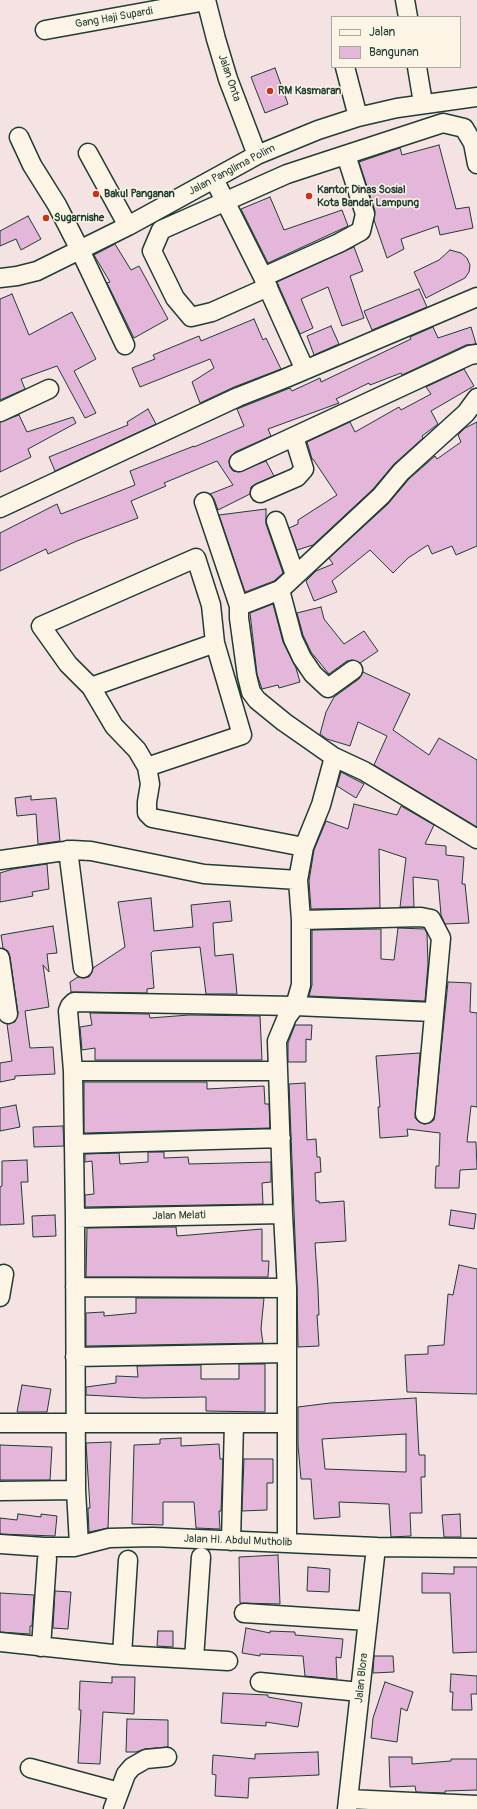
<!DOCTYPE html>
<html>
<head>
<meta charset="utf-8">
<style>
	body { margin:0 }
	#map { position:relative; width:477px; height:1809px; overflow:hidden; background:#f5e2e2; font-family:Pangolin,sans-serif }
	canvas { display:block }
	.legend { position:absolute; left:331px; top:16px; width:130px; height:52px; box-sizing:border-box; background:#fcf5e5; border:1px solid #a4ab9e; margin:0; padding:5px 7px; list-style:none; font-size:12px; color:#1f3d34 }
	.legend li { display:flex; align-items:center; gap:8px; height:20px }
	.legend b { width:20px; border:1px solid #a4ab9e }
</style>
</head>
<body>
<div id="map">
<canvas width="477" height="1809"></canvas>
<ul class="legend">
<li><b style="height:5px;background:#fcf5e5"></b>Jalan</li>
<li><b style="height:11px;background:#e4b6da"></b>Bangunan</li>
</ul>
</div>
<script>
const ctx = document.querySelector('canvas').getContext('2d');
ctx.lineJoin = 'round';
function fill(path, color) { ctx.fillStyle = color; ctx.fill(path, 'evenodd'); }
const toPath = rows => new Path2D(rows.map(r => 'M' + r).join(''));
function strokePath(path, color, width, dash) { ctx.strokeStyle = color; ctx.lineWidth = width; ctx.lineCap = dash ? 'butt' : 'round'; ctx.setLineDash(dash || []); ctx.stroke(path); }
function label(font, color, halo, rows, align = 'center') {
  ctx.font = font + ' Pangolin,sans-serif'; ctx.lineWidth = 3; ctx.setLineDash([]); ctx.textBaseline = 'middle'; ctx.strokeStyle = halo; ctx.fillStyle = color; for (const [text, x, y, turn = 0] of rows) {
    ctx.save(); ctx.translate(x, y); ctx.rotate((+turn || 0) * Math.PI / 180); ctx.textAlign = isNaN(turn) ? turn : align; if (halo) ctx.strokeText(text, 0, 0); ctx.fillText(text, 0, 0); ctx.restore();
  }
}
const building = toPath([
	[275,68,288,104,265,113,251,77,275,68],
	[439,145,456,209,469,207,473,228,440,235,438,226,401,239,404,249,387,258,374,220,375,211,359,162,400,148,402,155,439,145],
	[270,197,284,230,342,210,348,226,268,263,241,209,270,197],
	[28,216,41,239,21,250,16,239,0,246,0,231,28,216],
	[115,244,131,270,139,266,168,319,134,338,107,283,110,282,94,255,115,244],
	[354,247,363,271,350,276,364,318,342,326,328,287,301,299,313,328,300,334,277,282,354,247],
	[450,250,461,253,467,258,470,265,469,272,465,278,426,298,414,272,439,260,450,250],
	[419,289,427,307,372,330,364,311,419,289],
	[12,294,29,335,72,312,96,359,74,371,96,413,85,418,57,366,21,379,25,389,0,400,0,299,12,294],
	[254,319,263,340,266,338,281,369,234,387,200,403,192,382,214,368,210,359,140,387,132,368,155,359,153,355,199,336,201,341,254,319],
	[331,326,339,344,314,355,307,336,331,326],
	[433,327,438,338,471,327,476,344,466,345,402,375,401,373,370,385,369,383,336,399,339,403,268,429,271,436,235,452,231,456,229,461,230,467,233,471,238,472,266,461,274,476,256,484,251,487,250,494,218,510,214,499,210,494,233,485,217,461,164,483,166,486,131,501,138,518,77,541,48,554,46,549,0,571,0,533,57,504,61,514,135,485,130,471,194,446,194,447,244,426,237,409,290,388,292,391,320,378,321,382,411,339,410,337,433,327],
	[464,369,474,386,431,411,438,424,422,436,423,438,394,464,373,489,313,545,297,550,289,528,298,524,298,520,337,495,313,459,312,459,307,442,350,422,355,432,399,407,401,410,431,394,426,387,464,369],
	[148,409,156,424,55,471,49,457,128,425,127,422,148,409],
	[19,415,27,432,73,417,76,423,28,449,31,457,0,472,0,422,19,415],
	[477,422,477,546,456,555,452,546,432,554,428,545,408,558,393,573,370,550,332,581,337,592,314,601,306,581,316,571,333,564,329,558,388,504,409,479,435,456,437,459,461,442,458,435,465,428,477,422],
	[266,509,266,524,283,573,274,581,245,592,219,515,266,509],
	[273,604,283,642,296,668,300,682,279,688,278,685,262,689,257,674,250,613,273,604],
	[321,607,324,619,344,644,364,631,378,651,360,663,352,660,347,661,329,674,311,652,303,635,297,613,321,607],
	[363,672,410,694,393,730,429,755,439,738,477,760,477,827,374,765,387,736,358,722,350,746,327,739,320,734,326,712,334,697,359,679,363,672],
	[341,772,364,784,356,798,337,786,341,772],
	[31,796,31,800,56,798,60,841,38,844,36,814,17,816,15,798,31,796],
	[354,804,397,815,401,806,434,825,425,844,446,846,446,855,464,857,462,884,465,884,469,923,445,924,441,915,438,880,413,877,414,907,400,907,406,858,379,849,380,908,311,909,309,881,314,850,326,821,348,829,354,804],
	[47,864,49,889,32,892,33,896,0,902,0,873,13,869,47,864],
	[151,898,154,931,193,927,191,905,230,901,232,921,213,923,215,956,233,954,237,994,206,994,200,947,153,951,151,953,154,988,147,989,147,993,71,992,70,982,78,977,84,978,89,977,92,972,93,968,125,947,118,902,151,898],
	[53,926,57,953,47,954,49,972,43,965,49,1007,25,1011,30,1048,53,1047,55,1074,15,1076,15,1079,0,1082,0,1063,12,1061,7,1024,15,1022,18,1013,10,957,8,951,3,948,1,935,53,926],
	[398,928,425,929,427,934,428,964,425,1001,309,996,312,985,312,930,381,929,381,959,394,960,398,928],
	[448,982,471,983,470,1012,477,1013,477,1107,471,1106,467,1142,476,1142,477,1169,460,1170,459,1188,435,1188,436,1166,439,1166,440,1133,407,1129,408,1136,380,1138,378,1107,380,1107,376,1056,420,1053,415,1118,419,1122,424,1124,430,1123,434,1120,448,982],
	[90,1013,149,1014,150,1018,189,1015,260,1016,262,1060,95,1060,95,1048,82,1050,80,1027,92,1025,90,1013],
	[295,1025,312,1025,311,1040,306,1039,306,1062,288,1062,288,1043,295,1025],
	[84,1082,207,1082,207,1089,264,1086,265,1104,269,1104,270,1128,84,1133,84,1082],
	[305,1083,307,1140,316,1139,317,1157,320,1157,321,1172,315,1173,316,1201,319,1201,319,1203,344,1201,346,1241,315,1243,318,1289,319,1315,317,1315,319,1346,298,1347,297,1287,289,1084,305,1083],
	[16,1105,20,1127,0,1131,0,1108,16,1105],
	[63,1126,64,1146,34,1147,33,1127,63,1126],
	[148,1152,164,1152,164,1158,188,1157,189,1164,271,1162,271,1182,262,1183,263,1204,85,1207,85,1195,94,1194,92,1161,85,1162,85,1154,119,1153,120,1164,148,1162,148,1152],
	[27,1160,28,1182,21,1182,24,1224,0,1225,0,1187,2,1186,2,1161,27,1160],
	[451,1210,476,1214,474,1229,449,1225,451,1210],
	[55,1215,56,1236,33,1237,32,1216,55,1215],
	[176,1227,177,1236,262,1229,262,1261,269,1261,268,1277,86,1277,87,1228,176,1227],
	[459,1265,477,1269,477,1394,407,1392,405,1355,428,1354,428,1346,444,1345,448,1294,453,1295,459,1265],
	[136,1298,264,1298,261,1329,263,1343,86,1346,86,1313,104,1312,104,1316,136,1313,136,1298],
	[239,1364,265,1364,265,1412,206,1411,206,1397,143,1398,86,1395,86,1387,116,1383,116,1376,138,1377,137,1366,201,1365,201,1379,239,1379,239,1364],
	[22,1385,51,1389,47,1412,17,1412,22,1385],
	[416,1398,419,1455,425,1455,425,1477,421,1477,422,1513,410,1513,411,1536,391,1537,389,1504,339,1502,340,1517,314,1519,311,1479,301,1479,298,1445,298,1407,330,1403,416,1398],
	[406,1434,406,1472,325,1469,322,1439,406,1434],
	[181,1438,181,1446,219,1444,220,1459,223,1459,221,1511,219,1511,220,1529,196,1528,194,1502,163,1502,163,1525,132,1524,134,1445,160,1444,160,1439,181,1438],
	[111,1442,108,1528,89,1532,88,1510,88,1508,90,1508,86,1443,111,1442],
	[0,1445,52,1447,50,1480,0,1480,0,1445],
	[244,1459,273,1459,273,1483,267,1483,267,1510,242,1511,244,1459],
	[18,1514,41,1517,41,1514,57,1516,55,1536,0,1534,0,1518,17,1520,18,1514],
	[460,1514,461,1537,444,1537,442,1515,460,1514],
	[278,1555,280,1604,240,1603,239,1557,278,1555],
	[308,1567,330,1569,329,1592,307,1591,308,1567],
	[454,1567,477,1567,477,1652,453,1653,450,1593,422,1593,422,1573,454,1574,454,1567],
	[55,1591,71,1592,68,1629,53,1628,55,1591],
	[0,1593,34,1595,32,1626,30,1626,30,1634,0,1632,0,1593],
	[246,1628,270,1633,270,1631,295,1632,295,1635,343,1639,341,1658,336,1657,337,1679,305,1676,303,1656,260,1654,260,1656,242,1653,246,1628],
	[158,1631,173,1631,173,1647,157,1646,158,1631],
	[374,1656,393,1656,394,1672,373,1673,374,1656],
	[451,1674,477,1676,477,1694,471,1694,472,1710,452,1710,453,1692,450,1692,451,1674],
	[112,1677,135,1677,134,1714,103,1712,100,1764,78,1763,81,1710,79,1710,80,1681,112,1683,112,1677],
	[385,1682,413,1692,407,1711,401,1708,397,1742,371,1738,373,1718,385,1682],
	[223,1693,268,1695,268,1697,302,1703,298,1727,266,1722,266,1726,221,1723,223,1693],
	[127,1719,168,1720,168,1747,145,1749,136,1752,126,1752,127,1719],
	[318,1752,319,1775,249,1778,248,1798,215,1796,216,1775,212,1774,213,1755,255,1759,255,1754,318,1752],
	[389,1757,412,1757,412,1764,451,1761,451,1759,477,1759,477,1790,445,1791,445,1793,416,1792,415,1786,390,1787,389,1757]
]);
fill(building, '#e4b6da');
strokePath(building, '#1f3d34', 1);
const minor = toPath([
	[206,0,216,39,228,79,257,155],
	[405,0,408,17],
	[45,30,206,1],
	[345,67,358,117],
	[417,67,423,103],
	[19,137,32,165,57,205,80,250,125,345],
	[88,153,128,226],
	[214,179,263,277,305,370],
	[263,277,339,243,361,231,365,214,346,155],
	[0,278,17,276,37,271,128,226,257,155,318,130,358,117,397,108,477,97],
	[268,287,212,312,191,317,175,298,152,251,161,230,287,174,443,123,464,128,473,143,477,164],
	[0,412,49,389],
	[239,462,470,355,477,354],
	[260,493,297,477,304,469,294,437],
	[204,502,239,606,239,618,247,676,251,692,257,700,284,722,334,757,321,805,304,847,298,880,301,920,301,985,295,1006,287,1017,277,1041,283,1214,287,1288,287,1543],
	[0,508,238,397,286,378,477,297],
	[276,521,295,575],
	[280,590,293,639,302,658,313,674,328,688,353,670],
	[239,606,280,590,381,496,401,472,466,413,477,398],
	[215,643,91,687,114,726,137,750,147,767,150,784,147,802,147,813,152,818,304,847],
	[91,687,68,664,41,626,196,558,211,605,215,643,242,735,147,767],
	[334,757,364,771,477,839],
	[68,850,83,968],
	[0,860,72,850,91,851,204,874,298,880],
	[301,920,421,917,431,919,441,938,425,1114],
	[0,958,8,1014],
	[73,1071,277,1071],
	[74,1144,281,1138],
	[75,1218,283,1214],
	[75,1287,287,1288],
	[0,1297,4,1274],
	[75,1357,286,1353],
	[0,1423,287,1423],
	[0,1491,76,1490],
	[231,1541,234,1423],
	[0,1544,44,1547,74,1547,109,1538,153,1537,376,1547,477,1548],
	[79,1545,76,1490,75,1218,73,1071,68,1011,70,1006,74,1002,295,1006,433,1012],
	[244,1613,368,1621],
	[0,1642,122,1655,228,1661],
	[41,1647,47,1559],
	[122,1655,128,1560],
	[194,1659,201,1557],
	[260,1682,360,1692],
	[30,1768,119,1792],
	[348,1799,477,1805],
	[113,1809,126,1774,132,1767,146,1759,167,1757],
	[347,1809,376,1547]
]);
strokePath(minor, '#1f3d34', 21);
strokePath(minor, '#fcf5e5', 18);
for (const [x, y, r, color] of [
	[270,91,4,"#c8321e"],
	[96,194,4,"#c8321e"],
	[309,196,4,"#c8321e"],
	[46,218,4,"#c8321e"]
]) { const dot = new Path2D(); dot.arc(x, y, r, 0, 2 * Math.PI); ctx.fillStyle = color; ctx.fill(dot); strokePath(dot, '#fcf5e5', 1.5); }
label('11px', '#1f3d34', '#fcf5e5', [
	["Gang Haji Supardi",114,18,-10],
	["Jalan Onta",229,78,71],
	["Jalan Panglima Polim",232,170,-28],
	["Jalan Melati",179,1216,-1],
	["Jalan HI. Abdul Mutholib",238,1541,2],
	["Jalan Blora",362,1678,-84]
]);
label('bold 11px', '#1f3d34', '#fcf5e5', [
	["RM Kasmaran",278,91],
	["Kantor Dinas Sosial",317,190],
	["Kota Bandar Lampung",317,203],
	["Bakul Panganan",104,194],
	["Sugarnishe",54,218]
], 'left');
</script>
</body>
</html>
